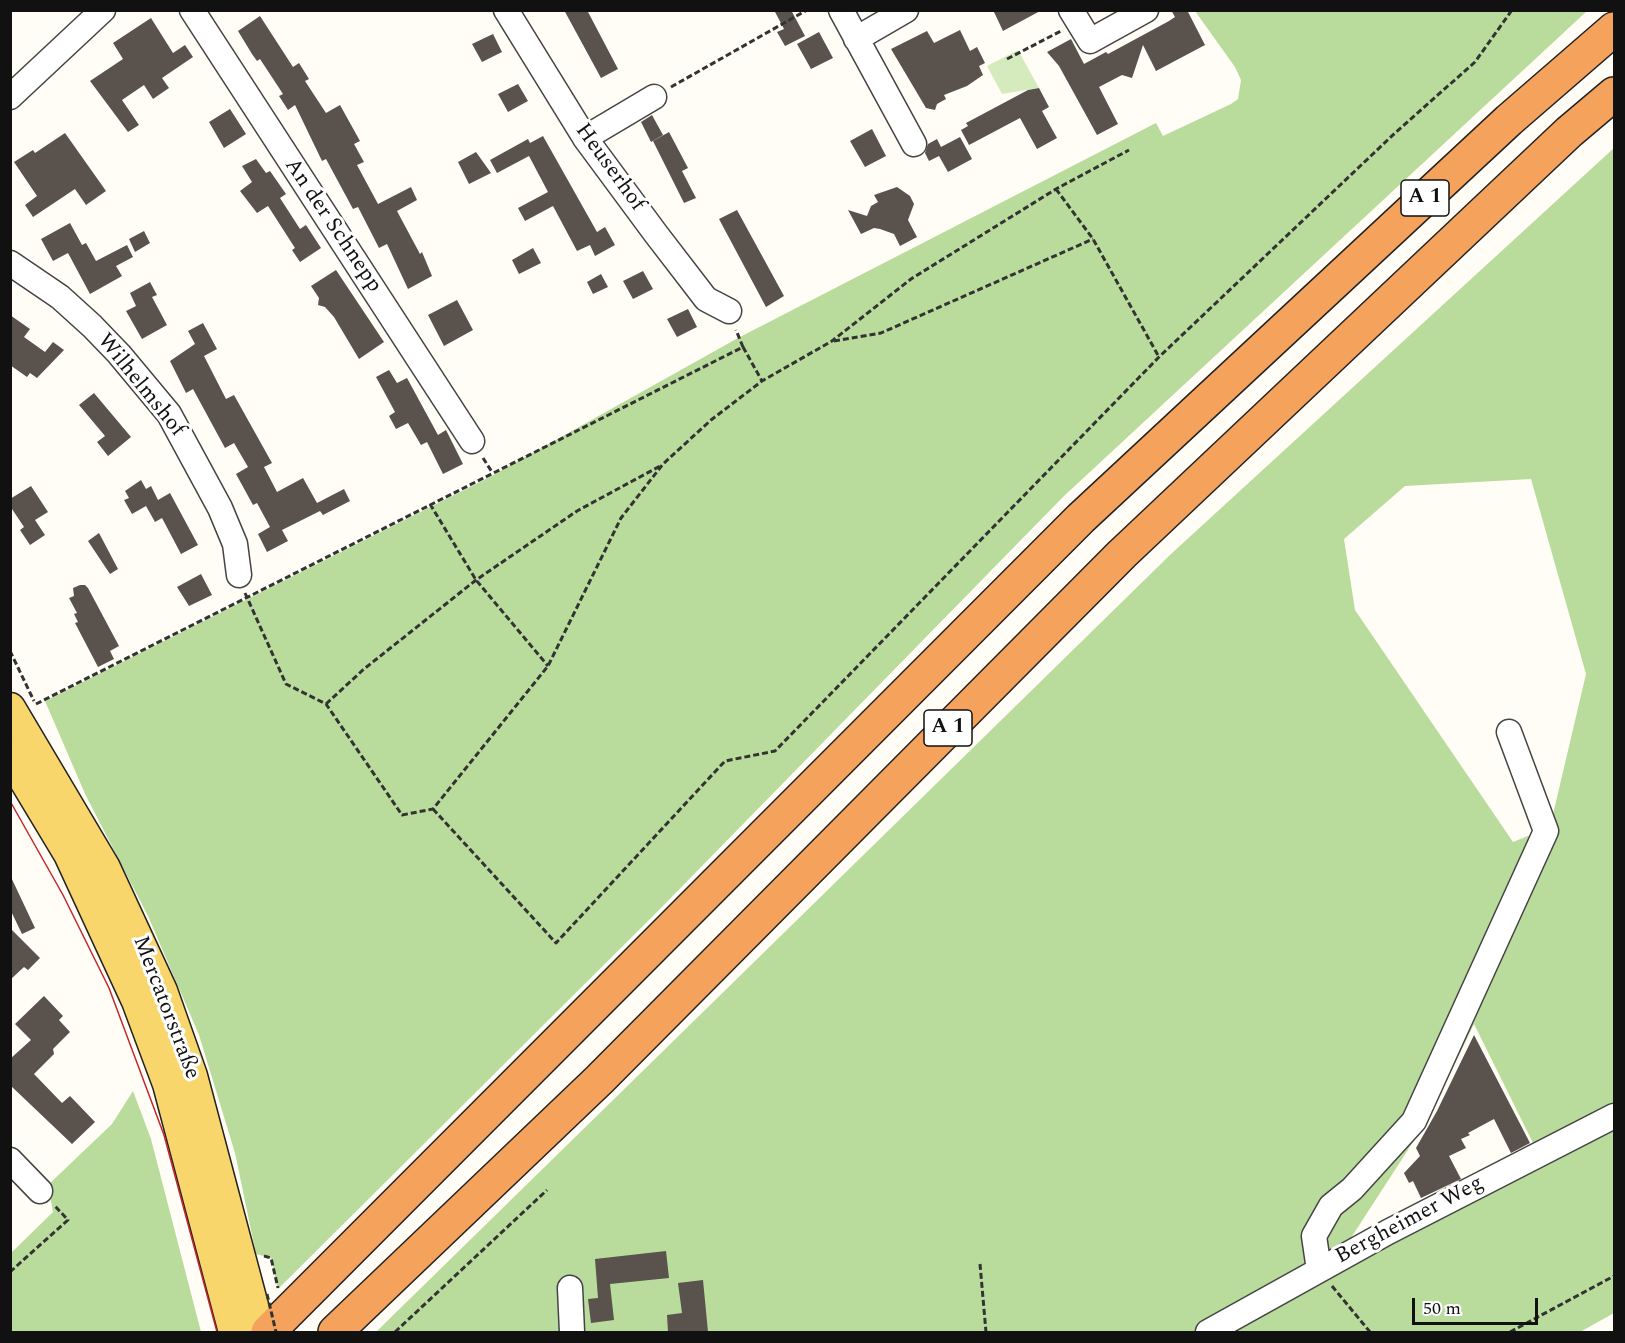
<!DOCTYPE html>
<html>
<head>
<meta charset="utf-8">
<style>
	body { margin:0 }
	#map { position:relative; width:1625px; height:1343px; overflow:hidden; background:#fffdf5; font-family:Spectral,serif }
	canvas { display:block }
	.frame { position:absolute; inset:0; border:12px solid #111; pointer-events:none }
	.scale { position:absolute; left:1412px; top:1298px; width:126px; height:27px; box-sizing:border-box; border:3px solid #111; border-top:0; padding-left:8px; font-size:18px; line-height:21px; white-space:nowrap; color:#111; -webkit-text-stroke:4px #fff; paint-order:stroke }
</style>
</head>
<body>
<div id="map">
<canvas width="1625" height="1343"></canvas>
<div class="frame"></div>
<div class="scale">50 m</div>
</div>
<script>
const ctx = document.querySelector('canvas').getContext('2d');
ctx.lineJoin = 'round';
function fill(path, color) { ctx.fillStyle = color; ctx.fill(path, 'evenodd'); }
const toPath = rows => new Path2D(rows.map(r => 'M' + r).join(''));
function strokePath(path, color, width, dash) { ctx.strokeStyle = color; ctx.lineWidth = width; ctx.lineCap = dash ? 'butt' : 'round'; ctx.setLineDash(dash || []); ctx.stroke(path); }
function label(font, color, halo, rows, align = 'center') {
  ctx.font = font + ' Spectral,serif'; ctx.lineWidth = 6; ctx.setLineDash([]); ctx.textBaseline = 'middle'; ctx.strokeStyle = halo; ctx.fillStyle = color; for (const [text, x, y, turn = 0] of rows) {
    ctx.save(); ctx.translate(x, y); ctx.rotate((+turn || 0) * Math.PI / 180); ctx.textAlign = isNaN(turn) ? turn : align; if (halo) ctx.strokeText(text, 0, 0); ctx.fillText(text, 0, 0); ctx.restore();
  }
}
fill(toPath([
	[1018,50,1039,88,1002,94,987,66]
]), '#d5ebbd');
fill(toPath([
	[1195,11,1587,11,1064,496,657,912,278,1289,271,1258,256,1254,235,1153,199,1035,148,916,86,796,45,701,486,479,738,338,1156,123,1163,136,1231,104,1238,99,1241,80,1235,67],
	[1614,148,1614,1313,1580,1332,376,1332,1171,554],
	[1531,479,1586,674,1550,827,1513,842,1355,610,1344,539,1405,486],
	[1474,1024,1535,1147,1347,1244,1428,1119],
	[133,1091,151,1139,201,1332,11,1332,11,1253,53,1212,48,1185,112,1124]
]), '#b9dc9c');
fill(toPath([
	[564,10,587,10,618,69,601,78],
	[774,10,791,10,805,36,785,46,777,32,784,29],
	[993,10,1042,10,1003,31],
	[1171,10,1187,10,1205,45,1156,71,1143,45,1132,78,1122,75,1099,87,1118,124,1097,135,1059,66,1047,52,1071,39,1084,64,1106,52,1108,54,1169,21,1175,17],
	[260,16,293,67,299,63,309,79,305,81,326,113,340,105,360,141,354,144,364,162,357,165,378,204,411,187,417,200,397,211,420,254,422,252,432,276,408,289,387,244,379,248,358,207,353,209,326,159,322,161,295,105,288,110,279,96,283,94,260,59,257,61,252,54,238,31],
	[151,18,173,53,185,45,193,57,162,78,169,88,153,99,144,85,122,100,139,125,128,132,90,81,123,59,113,43],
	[960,30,970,51,977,47,985,63,979,66,983,75,967,86,944,95,946,99,937,104,935,110,926,108,891,49,927,31,934,43],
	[819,32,833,58,811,69,797,44],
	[493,34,502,52,482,62,472,44],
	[518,84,528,101,508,112,498,94],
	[1039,88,1049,107,1042,111,1057,138,1037,149,1020,118,969,145,961,130,968,126,966,123,1028,90],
	[230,109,246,134,224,148,209,122],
	[652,115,663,135,651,142,641,122],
	[872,129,886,156,865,167,850,141],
	[669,132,688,168,682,171,696,198,684,203,653,141],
	[65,133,106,191,86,205,75,189,33,217,25,205,37,196,14,162,33,150,35,153],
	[543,136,597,232,605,227,615,245,595,256,590,245,577,251,553,206,525,221,518,208,548,192,529,156,497,173,490,160,528,139,530,143],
	[960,137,972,159,948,172,939,156,929,161,925,153,928,144,937,139,941,147],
	[476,152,491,173,469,184,458,162],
	[256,159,266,173,270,171,286,194,280,198,300,229,306,225,321,248,300,262,292,250,295,248,268,206,257,213,240,191,252,182,242,166],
	[897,187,910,196,914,204,908,220,917,237,900,246,894,234,880,229,874,228,861,234,848,210,867,216,871,206,878,202,874,195],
	[737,210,784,296,766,307,719,219],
	[70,223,82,245,86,243,96,261,127,245,133,257,116,266,122,276,90,294,68,253,53,261,41,239],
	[144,231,150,243,135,252,129,239],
	[533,248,541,263,519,274,512,260],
	[336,270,384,342,359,359,334,317,325,307,318,305,319,298,311,286],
	[643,271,653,289,633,299,623,281],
	[601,274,608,287,593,294,587,282],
	[150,282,157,295,152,297,167,325,142,339,126,311,136,306,130,293],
	[457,300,473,330,444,346,428,315],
	[688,309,697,327,677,337,667,319],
	[10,315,30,329,24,337,45,352,53,342,64,350,37,378,30,373,27,377,10,365],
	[203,323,217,349,204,356,226,399,234,395,272,463,264,467,277,492,303,478,317,503,344,489,350,501,323,515,320,511,282,530,288,541,267,552,258,534,270,527,257,503,253,505,236,474,248,467,234,443,225,448,193,389,186,393,170,361,195,344,188,331],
	[389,370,397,383,407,378,438,435,446,430,463,464,443,474,427,442,421,445,408,423,396,429,389,416,395,412,376,377],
	[94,393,131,437,108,456,97,442,105,436,79,405],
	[141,480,146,489,151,486,158,500,170,493,198,545,181,554,162,518,155,522,146,506,132,514,124,500,129,498,125,491],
	[31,486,48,512,35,520,45,535,30,545,20,530,24,527,10,506,10,499],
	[99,533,118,569,110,574,88,541],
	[201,574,212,595,189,606,177,587],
	[80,585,85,585,88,588,119,646,110,651,114,659,98,667,75,623,78,622,74,614,77,613,69,598,74,596,73,588],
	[10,875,35,928,22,934,10,909],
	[10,928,40,958,28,970,24,967,10,980],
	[44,996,63,1016,59,1020,70,1032,53,1049,54,1054,34,1074,62,1103,70,1096,95,1122,72,1144,10,1085,10,1059,31,1040,15,1024],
	[1474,1035,1530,1143,1511,1153,1494,1119,1468,1133,1470,1135,1461,1139,1466,1148,1449,1156,1461,1179,1421,1198,1413,1181,1409,1183,1404,1173,1420,1156,1416,1148,1437,1111],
	[666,1251,669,1278,610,1284,614,1320,591,1323,588,1299,598,1298,595,1259],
	[703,1280,708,1332,668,1332,667,1315,682,1313,678,1283]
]), '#5a524d');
const minor = toPath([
	[192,10,472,441],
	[506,10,585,138,656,234,706,299,729,311],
	[841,10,914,144],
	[1071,10,1090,41,1146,10],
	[856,39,906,10],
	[10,97,103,10],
	[585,138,654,97],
	[10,263,60,297,92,326,119,354,169,414,220,508,235,544,239,575],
	[10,1160,40,1191],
	[1319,1270,1314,1236,1331,1206,1352,1189,1414,1121,1546,831,1509,732],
	[570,1288,572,1332],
	[1208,1332,1388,1232,1614,1116]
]);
const major = toPath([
	[10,708,105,868,162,991,192,1076,260,1332],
	[10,756,69,854,137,1001,168,1084,234,1332]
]);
const highway = toPath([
	[268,1332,1081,518,1509,120,1614,29],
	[335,1332,599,1080,1122,554,1569,132,1614,94]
]);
strokePath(minor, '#444', 27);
strokePath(major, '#222', 33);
strokePath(highway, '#222', 36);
strokePath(toPath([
	[1007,59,1061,31],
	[671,87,807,10],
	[1056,189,1093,239,1159,357],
	[834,341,881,333,1093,239],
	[743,347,762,381],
	[483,458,492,472],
	[430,504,476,580,548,666],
	[245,593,286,684,326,704,402,815,433,809,548,666,621,518,663,464,711,420,762,381,832,341,911,279,1056,189,1129,150],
	[10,651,34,701],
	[36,704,743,347,736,330],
	[326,704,364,669,476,580,577,511,662,465],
	[433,809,556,943,725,761,775,751,1159,357,1395,133,1475,62,1512,10],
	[264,1256,271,1258,278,1288],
	[980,1264,986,1332],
	[10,1272,68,1220,54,1205],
	[1332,1286,1370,1332],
	[395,1332,547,1190],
	[1510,1332,1614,1276]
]), '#333', 3, [6, 3]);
strokePath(minor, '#fff', 24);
strokePath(major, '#f9d66b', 30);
strokePath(highway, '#f5a25d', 33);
strokePath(toPath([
	[10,801,63,895,109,988,164,1135,217,1332]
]), '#c4262e', 1.5);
strokePath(toPath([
	[267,1294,276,1332]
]), '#333', 3, [6, 3]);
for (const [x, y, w] of [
	[1425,198,48],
	[948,728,48]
]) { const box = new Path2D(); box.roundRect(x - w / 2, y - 18, w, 36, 4.5); ctx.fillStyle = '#fff'; ctx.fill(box); strokePath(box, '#111', 1.5); }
label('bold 21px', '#111', null, [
	["A 1",1425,198],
	["A 1",948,728]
]);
label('22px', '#111', '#fff', [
	["Heuserhof",609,168,54],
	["An der Schnepp",332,226,56],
	["Wilhelmshof",140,386,51],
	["Mercatorstraße",165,1008,69],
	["Bergheimer Weg",1410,1221,-28]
]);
</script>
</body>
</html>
